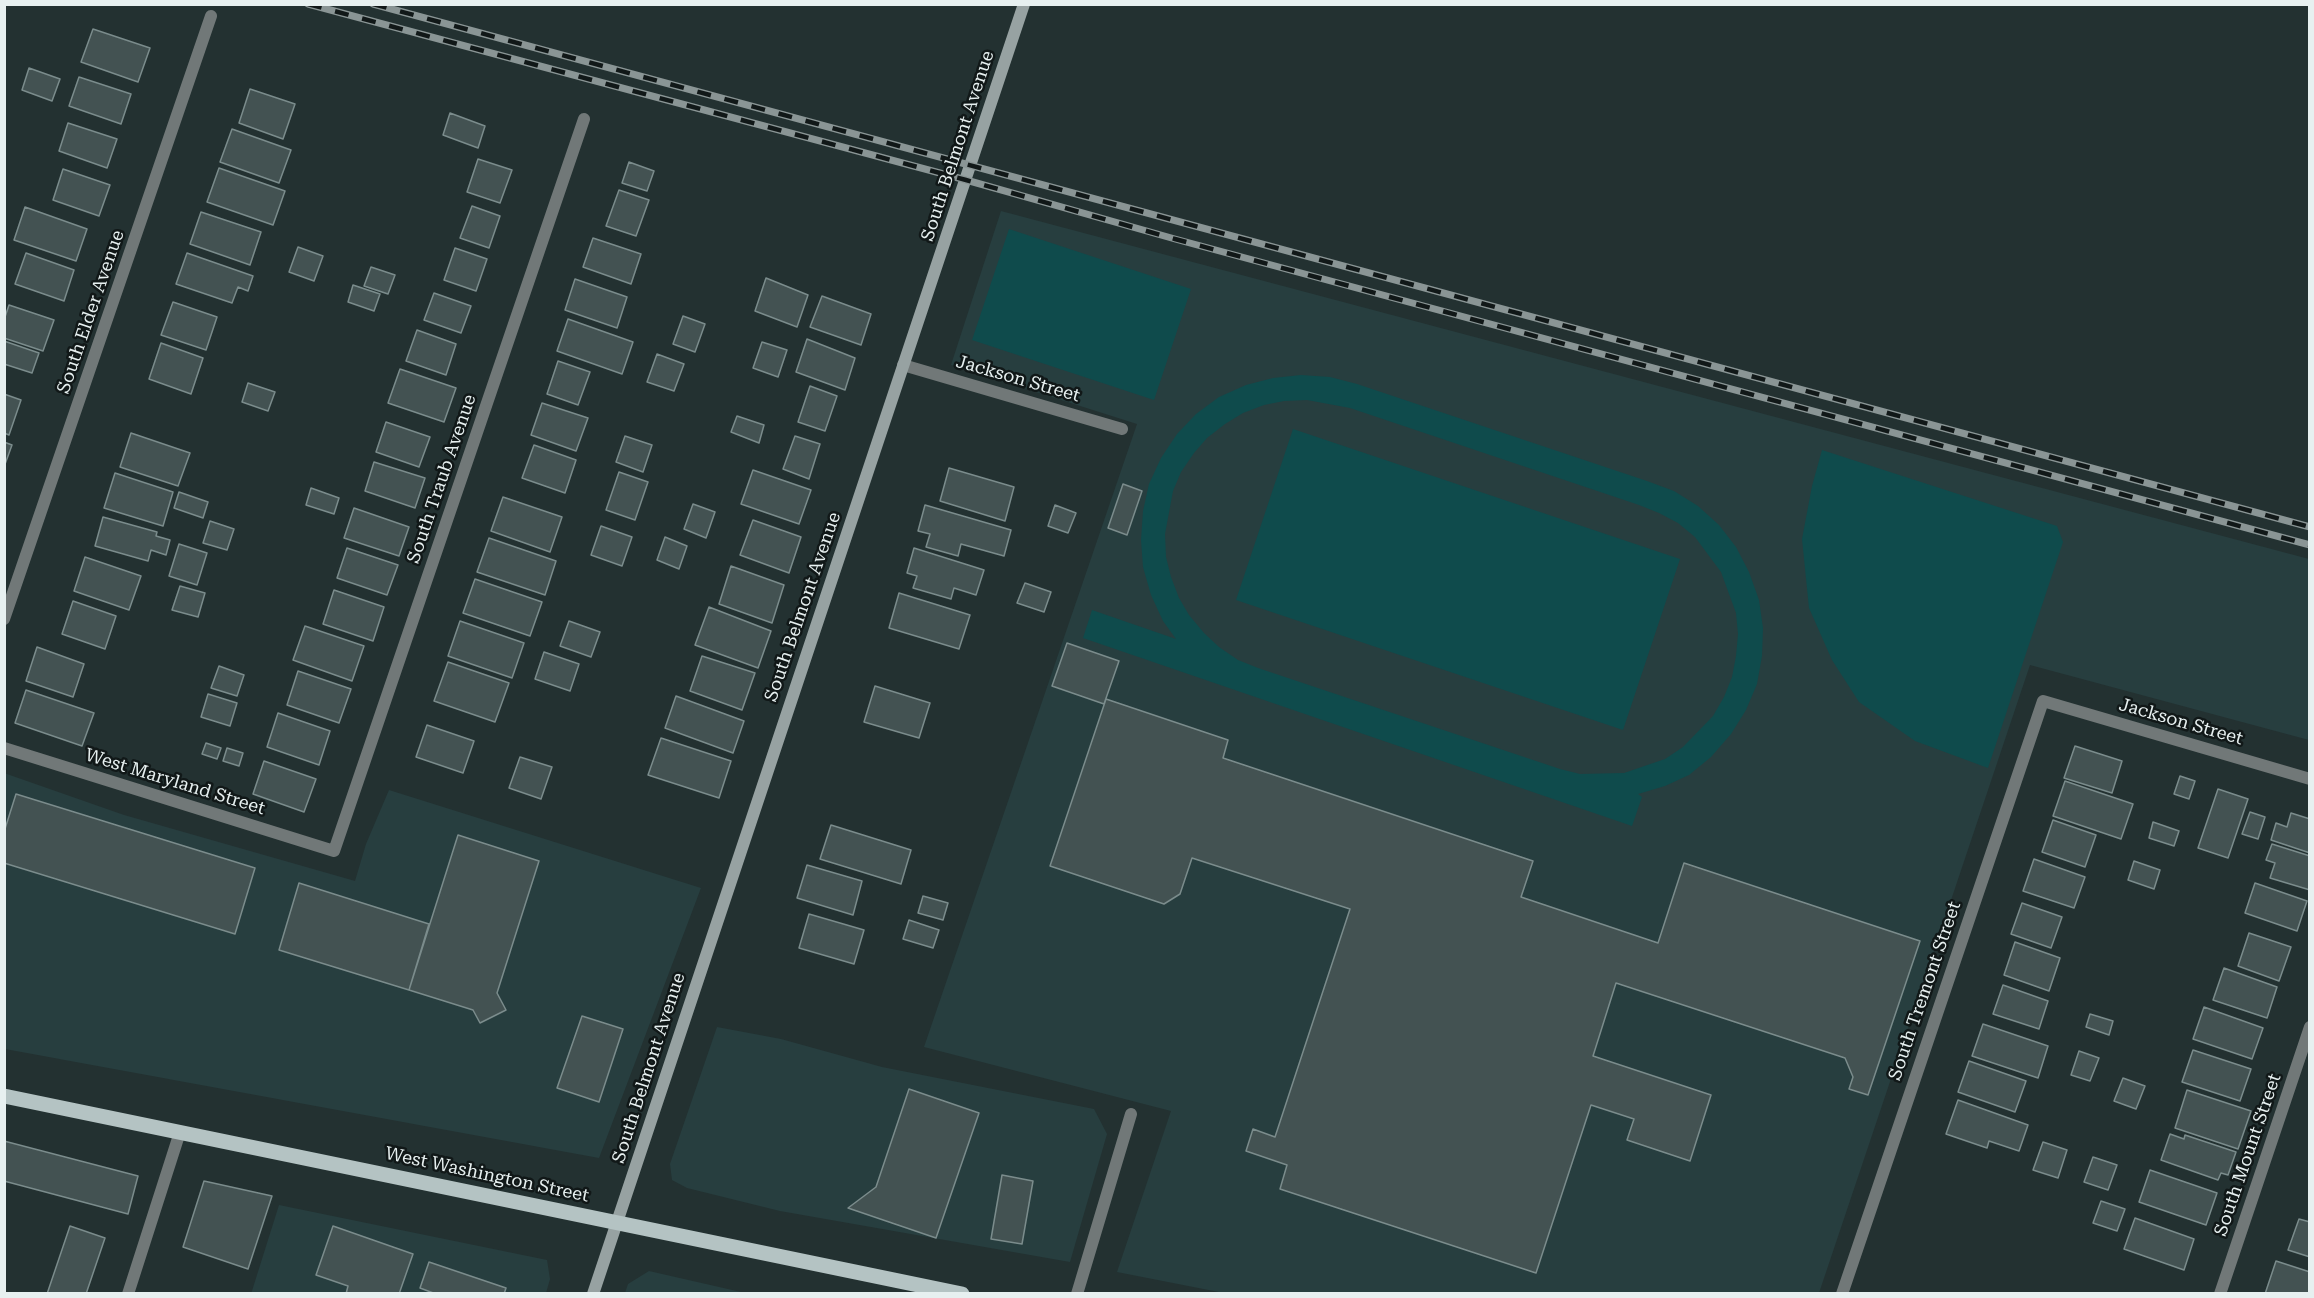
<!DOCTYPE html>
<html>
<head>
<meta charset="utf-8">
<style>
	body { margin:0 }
	#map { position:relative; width:2314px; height:1298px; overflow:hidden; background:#233131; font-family:"Roboto Serif",serif }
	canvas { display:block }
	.frame { position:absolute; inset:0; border:6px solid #e7f0f0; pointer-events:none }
</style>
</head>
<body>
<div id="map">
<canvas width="2314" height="1298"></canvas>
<div class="frame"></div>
</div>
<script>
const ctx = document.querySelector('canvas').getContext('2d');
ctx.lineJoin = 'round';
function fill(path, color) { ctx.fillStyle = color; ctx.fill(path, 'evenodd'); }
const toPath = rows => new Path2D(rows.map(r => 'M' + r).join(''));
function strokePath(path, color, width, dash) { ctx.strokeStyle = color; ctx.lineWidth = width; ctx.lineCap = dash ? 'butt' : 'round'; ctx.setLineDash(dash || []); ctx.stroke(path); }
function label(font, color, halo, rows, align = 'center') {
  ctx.font = font + ' "Roboto Serif",serif'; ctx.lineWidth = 5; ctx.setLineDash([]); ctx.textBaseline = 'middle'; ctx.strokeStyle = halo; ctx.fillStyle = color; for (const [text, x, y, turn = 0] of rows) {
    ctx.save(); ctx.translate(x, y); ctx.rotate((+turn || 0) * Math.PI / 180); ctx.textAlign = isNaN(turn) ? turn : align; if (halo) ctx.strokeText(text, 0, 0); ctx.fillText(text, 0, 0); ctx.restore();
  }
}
fill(toPath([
	[1001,211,2309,559,2309,740,2030,665,1819,1293,1229,1294,1117,1272,1171,1111,924,1047,1137,424,951,365],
	[4,773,124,815,355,881,366,844,389,790,701,888,599,1158,5,1049],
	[717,1027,781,1039,882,1067,1094,1109,1107,1134,1070,1262,780,1211,687,1188,672,1180,670,1164],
	[279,1205,547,1260,550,1279,546,1293,251,1294],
	[649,1271,741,1292,742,1293,625,1293,628,1284]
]), '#273e3f');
fill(toPath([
	[1009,229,1191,289,1154,400,972,340],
	[1301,375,1330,377,1357,384,1647,481,1674,491,1698,506,1719,525,1736,547,1749,572,1759,600,1763,628,1762,656,1757,684,1746,710,1731,734,1711,757,1689,775,1665,786,1638,794,1642,797,1632,826,1083,638,1092,610,1176,639,1163,621,1151,595,1143,567,1141,540,1143,511,1149,484,1161,458,1177,434,1196,414,1219,397,1246,385,1273,378],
	[1307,400,1350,408,1639,505,1659,513,1678,523,1695,537,1721,572,1736,613,1738,634,1736,656,1732,677,1724,697,1713,716,1683,747,1665,759,1624,773,1580,774,1560,769,1258,668,1238,660,1219,647,1204,633,1189,615,1179,598,1171,577,1166,557,1165,534,1173,491,1181,472,1194,453,1207,438,1225,424,1243,413,1264,405,1284,401],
	[1293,429,1680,559,1623,730,1236,600],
	[1822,450,2057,526,2063,542,1988,768,1915,741,1859,702,1832,660,1809,608,1802,539,1812,486]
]), '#0f4b4c');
const building = toPath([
	[93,29,150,48,138,82,81,62,93,29],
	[29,68,60,79,52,101,22,90,29,68],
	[79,77,131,94,121,124,69,106,79,77],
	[250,89,295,104,283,139,239,123,250,89],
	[450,113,485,126,478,148,443,135,450,113],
	[68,123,117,139,107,168,59,151,68,123],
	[232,129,291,150,279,183,220,162,232,129],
	[478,159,512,170,500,203,467,192,478,159],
	[629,162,654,171,647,191,622,183,629,162],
	[219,168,285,191,273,225,207,202,219,168],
	[63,169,110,185,99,216,53,200,63,169],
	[619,190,649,200,636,236,606,226,619,190],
	[472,206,500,216,489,248,460,238,472,206],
	[25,207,87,229,76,261,14,240,25,207],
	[201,212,261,232,250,265,190,244,201,212],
	[593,238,641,254,631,284,583,267,593,238],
	[298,247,323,256,314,281,289,272,298,247],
	[455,248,487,259,476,291,444,280,455,248],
	[26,253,74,270,64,301,15,284,26,253],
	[187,253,253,276,248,291,238,287,232,303,176,284,187,253],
	[371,267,395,275,388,294,364,286,371,267],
	[766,278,808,295,797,327,755,311,766,278],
	[575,279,627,297,617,328,565,310,575,279],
	[353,285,380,294,374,311,348,302,353,285],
	[434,293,471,306,461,333,424,320,434,293],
	[822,296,871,314,861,345,810,327,822,296],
	[173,302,217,317,206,350,161,335,173,302],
	[9,305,54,320,43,351,4,338,4,320,9,305],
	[683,316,705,324,695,352,673,344,683,316],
	[568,319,633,342,622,374,557,351,568,319],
	[417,330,456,344,446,375,406,361,417,330],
	[807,339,855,358,845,390,796,372,807,339],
	[4,341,39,353,32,373,4,364,4,341],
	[762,342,787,350,778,377,753,368,762,342],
	[161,343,203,358,191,394,149,379,161,343],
	[657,354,684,364,674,391,647,382,657,354],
	[558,361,590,372,578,405,547,394,558,361],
	[400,369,456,388,444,422,388,403,400,369],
	[248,383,275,392,268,411,242,402,248,383],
	[810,386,837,396,825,431,798,422,810,386],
	[4,394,21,400,9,435,4,433,4,394],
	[542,403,588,418,576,451,531,435,542,403],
	[737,416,764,425,759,443,731,432,737,416],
	[386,422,430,437,419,467,376,452,386,422],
	[131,433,190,453,178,486,120,467,131,433],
	[625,436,652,445,643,472,616,462,625,436],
	[795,436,820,444,809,479,783,469,795,436],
	[4,442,12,445,4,467,4,442],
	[534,445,576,460,565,493,522,478,534,445],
	[374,462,425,478,415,508,365,491,374,462],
	[949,468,1014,487,1005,521,940,501,949,468],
	[753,470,811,490,799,524,741,504,753,470],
	[619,472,648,482,635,520,606,510,619,472],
	[115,473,173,492,163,526,104,508,115,473],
	[1123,484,1142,491,1127,535,1108,528,1123,484],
	[311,488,339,498,334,514,306,505,311,488],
	[179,492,208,502,203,518,174,508,179,492],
	[503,497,562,517,550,552,491,531,503,497],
	[693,504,715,512,706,538,684,529,693,504],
	[925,505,1011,530,1004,556,961,544,958,556,926,547,930,534,918,531,925,505],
	[1055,505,1076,513,1068,533,1048,526,1055,505],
	[354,508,409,527,399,556,344,538,354,508],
	[103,517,157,532,156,536,170,540,166,555,151,550,148,561,95,546,103,517],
	[753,520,801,537,789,573,740,555,753,520],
	[210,521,234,529,227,550,203,543,210,521],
	[601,526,632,537,622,566,591,555,601,526],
	[665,537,687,546,679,569,657,560,665,537],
	[489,538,556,561,545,595,477,572,489,538],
	[179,544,207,553,197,585,169,576,179,544],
	[347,548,398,565,387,595,337,578,347,548],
	[914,548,984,570,976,595,954,588,951,599,913,588,917,576,907,573,914,548],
	[85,557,141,576,129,610,74,591,85,557],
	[731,566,784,585,772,623,719,604,731,566],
	[475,579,542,602,530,636,463,613,475,579],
	[1025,583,1051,592,1044,612,1017,603,1025,583],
	[180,586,205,593,198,617,172,610,180,586],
	[334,590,384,607,373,641,323,624,334,590],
	[899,593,970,615,959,649,889,628,899,593],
	[73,601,116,616,105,649,62,634,73,601],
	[709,607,771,631,758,668,695,645,709,607],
	[460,621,524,643,512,678,448,656,460,621],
	[569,621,600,632,591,657,560,646,569,621],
	[305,626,364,646,352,681,293,660,305,626],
	[1067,643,1119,661,1104,704,1052,686,1067,643],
	[37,647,84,664,73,697,26,681,37,647],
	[544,652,579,664,570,691,535,679,544,652],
	[702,656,755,673,742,710,690,691,702,656],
	[448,662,509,683,495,722,434,701,448,662],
	[219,666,244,675,237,696,211,688,219,666],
	[298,671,351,689,339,723,287,705,298,671],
	[875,686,930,703,919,738,864,722,875,686],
	[26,690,94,713,82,746,15,723,26,690],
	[208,694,237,703,230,726,201,717,208,694],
	[676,696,744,721,733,753,665,728,676,696],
	[1106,699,1228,740,1223,758,1533,861,1521,897,1658,943,1684,863,1920,941,1868,1095,1849,1089,1853,1077,1845,1058,1616,983,1593,1056,1711,1095,1690,1161,1627,1140,1634,1119,1591,1105,1536,1273,1280,1189,1287,1165,1246,1151,1253,1129,1275,1137,1350,909,1192,858,1180,894,1164,904,1050,866,1106,699],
	[278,713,330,731,319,765,267,747,278,713],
	[427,725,474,741,463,773,416,757,427,725],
	[661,738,731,761,719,798,648,775,661,738],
	[206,743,221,748,217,759,202,754,206,743],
	[2075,746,2122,761,2112,793,2064,778,2075,746],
	[227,748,243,753,239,766,223,761,227,748],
	[520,757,552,767,541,799,509,788,520,757],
	[264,761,316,779,304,812,253,794,264,761],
	[2180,776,2195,781,2189,799,2174,794,2180,776],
	[2065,781,2133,804,2121,839,2053,816,2065,781],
	[2218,789,2248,799,2228,858,2198,848,2218,789],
	[16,794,255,868,235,934,4,863,4,832,16,794],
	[2250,812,2265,817,2258,839,2242,834,2250,812],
	[2291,813,2310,819,2310,853,2271,840,2276,823,2287,827,2291,813],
	[2053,820,2096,835,2085,867,2042,852,2053,820],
	[2153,822,2179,831,2174,846,2149,838,2153,822],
	[831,825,911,850,901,884,820,859,831,825],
	[458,835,539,861,497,993,506,1010,480,1023,473,1010,409,990,458,835],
	[2272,844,2310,856,2310,890,2270,878,2275,863,2266,860,2272,844],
	[2034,859,2085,877,2074,908,2023,891,2034,859],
	[2134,861,2160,870,2154,889,2128,880,2134,861],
	[807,865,862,881,853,915,797,898,807,865],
	[299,883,429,924,409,990,279,950,299,883],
	[2255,883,2307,901,2297,931,2245,913,2255,883],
	[923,896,948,903,943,920,918,913,923,896],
	[2022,903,2062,917,2051,948,2011,934,2022,903],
	[809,914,864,930,854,964,799,948,809,914],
	[909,920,939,930,933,948,903,939,909,920],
	[2249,933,2291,947,2279,981,2238,966,2249,933],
	[2015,942,2060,958,2049,991,2004,975,2015,942],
	[2224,968,2277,987,2267,1018,2213,1000,2224,968],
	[2003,985,2048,1001,2039,1029,1993,1014,2003,985],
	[2204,1007,2263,1028,2252,1059,2193,1039,2204,1007],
	[2090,1014,2113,1021,2109,1035,2086,1027,2090,1014],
	[582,1016,623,1029,599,1102,557,1088,582,1016],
	[1983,1024,2048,1046,2038,1078,1972,1056,1983,1024],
	[2193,1050,2251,1069,2240,1101,2182,1082,2193,1050],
	[2079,1051,2099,1058,2090,1081,2071,1075,2079,1051],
	[1969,1061,2026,1081,2015,1112,1958,1092,1969,1061],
	[2123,1078,2145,1086,2136,1109,2114,1101,2123,1078],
	[909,1089,979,1113,936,1238,848,1208,876,1187,909,1089],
	[2187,1090,2251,1111,2238,1149,2175,1128,2187,1090],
	[1958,1100,2028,1125,2019,1151,1989,1141,1987,1148,1946,1134,1958,1100],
	[2170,1134,2184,1139,2185,1135,2236,1152,2228,1175,2221,1173,2218,1180,2161,1160,2170,1134],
	[4,1141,138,1176,128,1214,4,1181,4,1141],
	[2043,1142,2067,1150,2058,1178,2033,1170,2043,1142],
	[2093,1157,2117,1165,2108,1190,2084,1182,2093,1157],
	[2150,1170,2217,1193,2206,1225,2139,1202,2150,1170],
	[1002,1175,1033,1181,1022,1244,991,1239,1002,1175],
	[204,1181,272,1196,248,1269,183,1247,204,1181],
	[2101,1201,2125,1209,2117,1231,2093,1223,2101,1201],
	[2135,1218,2194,1239,2184,1270,2124,1249,2135,1218],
	[2299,1219,2310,1222,2310,1257,2288,1250,2299,1219],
	[70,1226,105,1238,86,1294,47,1294,70,1226],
	[333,1226,413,1254,399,1294,346,1294,348,1286,316,1275,333,1226],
	[2276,1261,2310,1272,2310,1294,2265,1294,2276,1261],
	[429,1262,506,1288,504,1294,436,1294,420,1288,429,1262]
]);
fill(building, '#435252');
strokePath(building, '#7b8c8c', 1.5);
strokePath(toPath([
	[903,365,1122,429],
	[4,619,211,16],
	[4,748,334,851,584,119],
	[128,1294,180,1132],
	[1077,1294,1131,1114],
	[1842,1294,2043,701,2310,779],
	[2220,1294,2310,1027]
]), '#717878', 12);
strokePath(toPath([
	[593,1294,1024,4]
]), '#97a2a2', 12);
strokePath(toPath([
	[4,1096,962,1294]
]), '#b4c3c3', 15);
const rail = toPath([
	[308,4,966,180,1175,239,2310,545],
	[373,4,2310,527]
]);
strokePath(rail, '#8a9595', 7);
strokePath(rail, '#111818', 4.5, [14]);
label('18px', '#e7f0f0', '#111818', [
	["South Belmont Avenue",958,146,-72],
	["South Elder Avenue",91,312,-71],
	["Jackson Street",1018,379,16],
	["South Traub Avenue",442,479,-71],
	["South Belmont Avenue",803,607,-71],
	["Jackson Street",2181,722,16],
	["West Maryland Street",175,782,17],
	["South Tremont Street",1925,991,-71],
	["South Belmont Avenue",649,1068,-72],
	["South Mount Street",2248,1155,-71],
	["West Washington Street",487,1175,12]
]);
</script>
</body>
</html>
